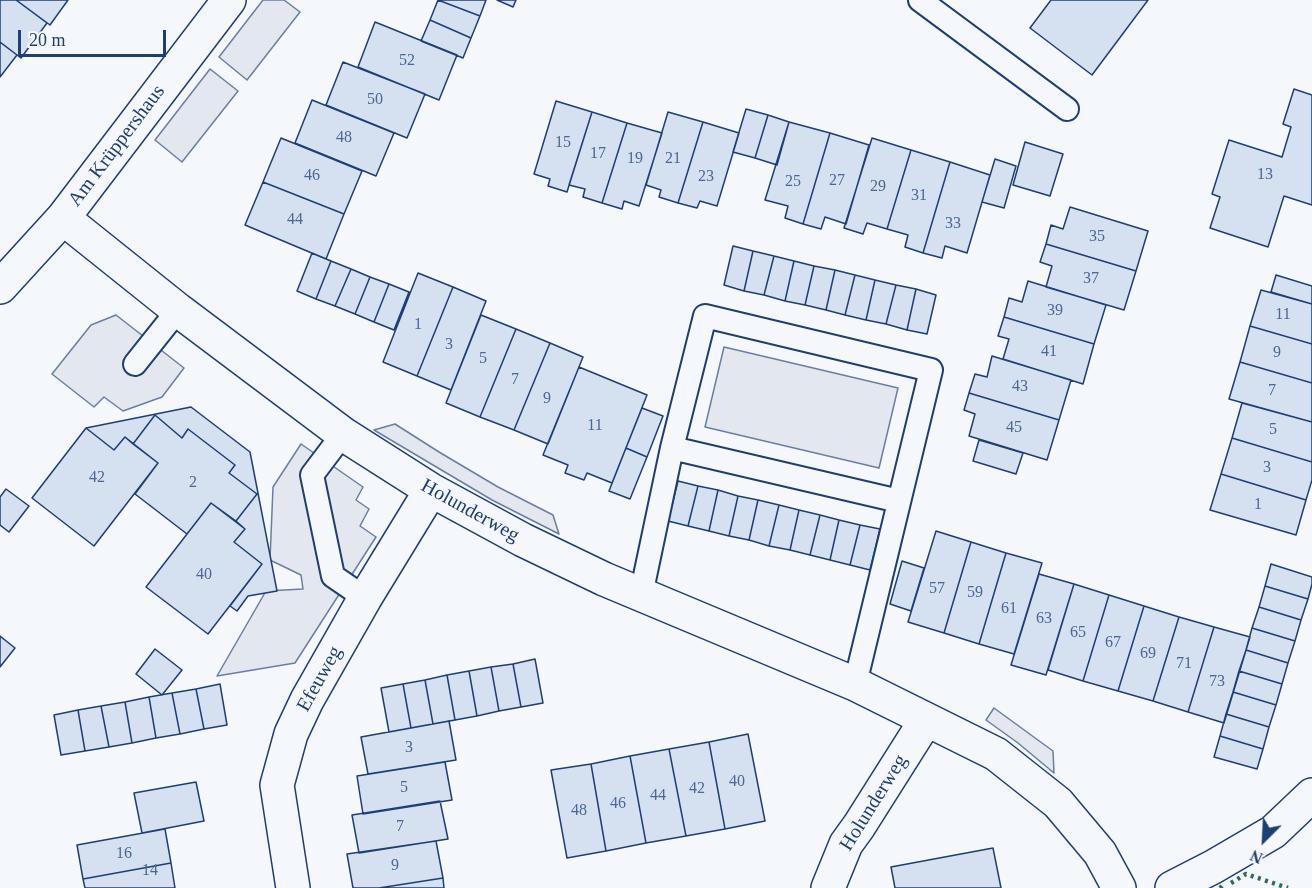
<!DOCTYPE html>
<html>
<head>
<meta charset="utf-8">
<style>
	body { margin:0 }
	#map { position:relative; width:1312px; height:888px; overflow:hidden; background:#f4f7fb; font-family:Georgia,serif }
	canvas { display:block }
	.north { position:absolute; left:1234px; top:810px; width:60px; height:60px; -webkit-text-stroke:4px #f4f7fb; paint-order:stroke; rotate:204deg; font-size:16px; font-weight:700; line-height:24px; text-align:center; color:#1d3f73 }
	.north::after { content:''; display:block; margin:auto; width:21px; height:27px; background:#1d3f73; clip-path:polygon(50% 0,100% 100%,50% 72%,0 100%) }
	.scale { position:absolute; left:18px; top:30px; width:148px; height:27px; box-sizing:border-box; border:3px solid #1d3f73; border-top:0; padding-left:8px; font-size:18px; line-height:21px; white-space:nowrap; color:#1d3f73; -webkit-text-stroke:4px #f4f7fb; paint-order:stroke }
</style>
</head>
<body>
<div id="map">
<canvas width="1312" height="888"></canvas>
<div class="north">N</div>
<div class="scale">20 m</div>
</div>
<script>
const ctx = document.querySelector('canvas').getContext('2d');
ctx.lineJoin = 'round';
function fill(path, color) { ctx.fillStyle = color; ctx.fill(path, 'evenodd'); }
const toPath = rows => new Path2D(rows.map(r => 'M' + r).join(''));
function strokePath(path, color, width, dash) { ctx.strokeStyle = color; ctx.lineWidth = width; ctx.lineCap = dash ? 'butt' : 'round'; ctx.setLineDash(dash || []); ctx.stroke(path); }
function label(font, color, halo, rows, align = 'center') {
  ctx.font = font + ' Georgia,serif'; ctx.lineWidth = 4.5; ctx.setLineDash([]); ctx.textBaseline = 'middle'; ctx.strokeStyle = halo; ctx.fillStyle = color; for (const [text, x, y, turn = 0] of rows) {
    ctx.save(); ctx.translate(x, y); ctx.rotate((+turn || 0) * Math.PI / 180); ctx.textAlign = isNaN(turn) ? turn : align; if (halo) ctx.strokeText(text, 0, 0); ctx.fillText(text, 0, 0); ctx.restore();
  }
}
const parking = toPath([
	[263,0,284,0,300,12,247,80,219,57,263,0],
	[210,69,238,91,182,162,155,140,210,69],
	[116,315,184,368,162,397,123,411,104,397,94,407,52,374,91,325,116,315],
	[724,347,898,388,879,468,705,427,724,347],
	[395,424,439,452,498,487,553,515,559,534,492,500,374,430,395,424],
	[301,444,363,487,356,500,369,509,360,526,376,537,295,663,217,676,266,591,303,589,301,575,270,560,273,487,301,444],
	[994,708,1053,751,1054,773,1018,743,986,720,994,708]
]);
fill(parking, '#e3e8f0');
strokePath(parking, '#687fa3', 1.5);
const building = toPath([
	[0,0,16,0,47,23,21,58,0,42,0,0],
	[16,0,68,0,50,25,16,0],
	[438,0,486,0,480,16,438,0],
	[438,0,480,16,471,38,430,20,438,0],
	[497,0,516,0,513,7,497,0],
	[1051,0,1148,0,1092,75,1030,28,1051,0],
	[430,20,471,38,463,58,421,41,430,20],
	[375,22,457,55,439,100,358,67,375,22],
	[0,42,17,55,0,77,0,42],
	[343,62,425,94,407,138,326,105,343,62],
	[1294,89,1312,95,1312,205,1284,196,1268,247,1210,228,1220,197,1212,194,1229,140,1282,157,1291,127,1283,124,1294,89],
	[312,100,394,133,376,176,295,143,312,100],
	[556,101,592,112,567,192,548,186,550,179,534,174,556,101],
	[746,109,768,115,755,158,733,152,746,109],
	[592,112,627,123,602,203,583,197,585,189,569,185,592,112],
	[668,112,703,122,678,203,659,197,661,190,646,185,668,112],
	[768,115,789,122,777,165,755,158,768,115],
	[703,122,739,133,717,206,700,201,697,208,678,203,703,122],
	[789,122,830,133,803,224,785,218,788,206,765,200,789,122],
	[627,123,662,133,639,206,624,201,622,209,602,203,627,123],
	[830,133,869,145,846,224,825,217,821,229,803,224,830,133],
	[281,138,362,171,344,214,263,182,281,138],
	[872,138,911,150,887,229,867,223,863,234,844,228,872,138],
	[1025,142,1063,154,1050,196,1013,185,1025,142],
	[911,150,950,162,923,253,905,247,908,235,887,229,911,150],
	[995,159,1016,166,1004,208,982,202,995,159],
	[950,162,990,175,967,253,945,246,942,258,923,253,950,162],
	[263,182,344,214,326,259,245,225,263,182],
	[1070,207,1148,231,1136,271,1046,244,1051,225,1063,229,1070,207],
	[1046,244,1136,271,1124,310,1046,287,1052,266,1040,262,1046,244],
	[733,246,753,251,744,291,724,285,733,246],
	[753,251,774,256,764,295,744,291,753,251],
	[312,253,331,261,316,299,297,291,312,253],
	[774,256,794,261,785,301,764,295,774,256],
	[331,261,351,269,335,306,316,299,331,261],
	[794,261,814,266,805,305,785,301,794,261],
	[814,266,835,270,826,310,805,305,814,266],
	[351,269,370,277,355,314,335,306,351,269],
	[835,270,855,275,845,315,826,310,835,270],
	[418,273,453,287,417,376,383,362,418,273],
	[855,275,875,280,866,320,845,315,855,275],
	[1276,275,1312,286,1312,304,1271,292,1276,275],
	[370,277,389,284,374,322,355,314,370,277],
	[875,280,896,285,886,324,866,320,875,280],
	[1028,281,1106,305,1094,344,1004,317,1009,298,1022,302,1028,281],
	[389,284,409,292,394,330,374,322,389,284],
	[896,285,916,289,907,330,886,324,896,285],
	[453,287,486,301,451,390,417,376,453,287],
	[916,289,936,295,927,334,907,330,916,289],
	[1261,290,1312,304,1312,344,1250,326,1261,290],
	[481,315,516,329,480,417,446,403,481,315],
	[1004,317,1094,344,1083,384,1003,359,1009,339,998,336,1004,317],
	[1250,326,1312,344,1312,383,1240,362,1250,326],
	[516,329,550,343,514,430,480,417,516,329],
	[550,343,583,357,548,444,514,430,550,343],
	[992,356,1071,380,1059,420,969,393,975,374,987,377,992,356],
	[1240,362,1312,383,1312,422,1229,399,1240,362],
	[579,367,647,395,612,483,587,473,584,480,565,473,568,465,543,455,579,367],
	[969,393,1059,420,1047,460,969,436,975,414,964,410,969,393],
	[1242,403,1312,422,1312,462,1232,438,1242,403],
	[191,407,250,452,277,591,248,596,237,611,230,606,262,564,234,542,245,529,236,521,257,494,229,473,235,465,188,429,182,438,155,415,133,444,125,437,114,450,86,428,191,407],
	[642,408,663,416,647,457,626,448,642,408],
	[155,415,182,438,188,429,235,465,229,473,257,494,236,521,211,503,187,534,135,494,158,463,133,444,155,415],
	[86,428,114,450,125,437,158,463,94,546,32,498,86,428],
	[1232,438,1312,462,1312,480,1306,500,1221,474,1232,438],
	[979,440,1023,453,1016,474,973,461,979,440],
	[626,448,647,457,630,499,609,491,626,448],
	[1221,474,1306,500,1296,535,1210,510,1221,474],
	[678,481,698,486,688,526,668,521,678,481],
	[698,486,718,490,709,531,688,526,698,486],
	[6,489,29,506,9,532,0,525,0,497,6,489],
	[718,490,738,496,729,536,709,531,718,490],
	[738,496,758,500,749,540,729,536,738,496],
	[758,500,779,505,769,546,749,540,758,500],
	[211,503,245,529,234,542,262,564,208,634,146,587,211,503],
	[779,505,799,510,790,550,769,546,779,505],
	[799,510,820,515,810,555,790,550,799,510],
	[820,515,839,520,830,560,810,555,820,515],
	[839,520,860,525,850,565,830,560,839,520],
	[860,525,880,529,870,570,850,565,860,525],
	[936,531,971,542,944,633,908,622,936,531],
	[971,542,1006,553,979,644,944,633,971,542],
	[1006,553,1042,563,1014,654,979,644,1006,553],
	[902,561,924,568,911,611,890,604,902,561],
	[1271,564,1312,577,1312,584,1308,599,1265,586,1271,564],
	[1039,574,1074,584,1046,675,1011,665,1039,574],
	[1074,584,1109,595,1083,681,1048,670,1074,584],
	[1265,586,1308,599,1301,620,1259,607,1265,586],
	[1109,595,1144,606,1118,691,1083,681,1109,595],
	[1144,606,1179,617,1153,701,1118,691,1144,606],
	[1259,607,1301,620,1295,641,1252,628,1259,607],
	[1179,617,1214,627,1188,712,1153,701,1179,617],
	[1214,627,1250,637,1224,723,1188,712,1214,627],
	[1252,628,1295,641,1288,663,1246,650,1252,628],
	[0,636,15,648,0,667,0,636],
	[155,649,182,670,162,695,136,674,155,649],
	[1246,650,1288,663,1282,684,1239,671,1246,650],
	[535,659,543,703,521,707,513,664,535,659],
	[513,664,521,707,499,711,491,667,513,664],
	[491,667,499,711,477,716,469,671,491,667],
	[469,671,477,716,455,720,447,675,469,671],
	[1239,671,1282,684,1276,705,1233,692,1239,671],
	[447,675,455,720,433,724,425,680,447,675],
	[425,680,433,724,411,728,403,684,425,680],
	[220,684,227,725,204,729,196,689,220,684],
	[403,684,411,728,389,732,381,688,403,684],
	[196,689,204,729,180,734,172,693,196,689],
	[1233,692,1276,705,1269,727,1226,714,1233,692],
	[172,693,180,734,156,738,149,697,172,693],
	[149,697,156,738,132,743,125,702,149,697],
	[125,702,132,743,109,747,101,706,125,702],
	[101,706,109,747,85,751,78,710,101,706],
	[78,710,85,751,61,755,54,715,78,710],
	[1226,714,1269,727,1263,749,1220,736,1226,714],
	[449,721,456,760,368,774,361,737,449,721],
	[748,734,765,821,725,829,709,742,748,734],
	[1220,736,1263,749,1257,769,1214,757,1220,736],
	[709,742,725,829,686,836,669,749,709,742],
	[669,749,686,836,646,843,630,756,669,749],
	[630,756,646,843,606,851,591,764,630,756],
	[445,762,452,800,363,814,357,776,445,762],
	[591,764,606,851,567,858,551,770,591,764],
	[196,782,204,821,142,833,134,793,196,782],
	[440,801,448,839,359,853,352,815,440,801],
	[165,829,171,863,83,879,77,845,165,829],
	[436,841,443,878,379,888,353,888,347,854,436,841],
	[993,848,1001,888,895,888,891,867,993,848],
	[171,863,175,888,85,888,83,879,171,863],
	[443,878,444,888,379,888,443,878]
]);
fill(building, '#d5e0f0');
strokePath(building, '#1d3f73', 1.5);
const lane = toPath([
	[920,0,1067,109],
	[135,364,178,310],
	[343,434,312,475,333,576,365,598],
	[672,448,899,501],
	[641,595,672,448,705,316,931,370,855,684]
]);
const street = toPath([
	[63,218,178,310,343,434,431,490,523,540,604,579,855,684,996,754,1058,803,1100,853,1119,888],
	[0,287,63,218,229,0],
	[293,888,277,785,291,734,307,700,365,598,431,490],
	[828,888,846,844,859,826,926,720],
	[1172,888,1213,867,1273,832,1312,795]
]);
strokePath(lane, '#1d3f73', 26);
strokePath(street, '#1d3f73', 36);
strokePath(lane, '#f4f7fb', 22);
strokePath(street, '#f4f7fb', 33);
strokePath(toPath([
	[1231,883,1246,874,1288,888],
	[1220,888,1222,886]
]), '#2c6c60', 4.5, [3, 4.5]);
label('16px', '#4b6792', null, [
	["52",407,61],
	["50",375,100],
	["48",344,138],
	["15",563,143],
	["17",598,154],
	["19",635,159],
	["21",673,159],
	["13",1265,175],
	["46",312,176],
	["23",706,177],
	["27",837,181],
	["25",793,182],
	["29",878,187],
	["31",919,196],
	["44",295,220],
	["33",953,224],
	["35",1097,237],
	["37",1091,279],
	["39",1055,311],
	["11",1283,315],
	["1",418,325],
	["3",449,345],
	["41",1049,352],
	["9",1277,353],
	["5",483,359],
	["7",515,380],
	["43",1020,387],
	["7",1272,391],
	["9",547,399],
	["11",595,426],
	["45",1014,428],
	["5",1273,430],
	["3",1267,468],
	["42",97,478],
	["2",193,483],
	["1",1258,505],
	["40",204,575],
	["57",937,589],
	["59",975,593],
	["61",1009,609],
	["63",1044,619],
	["65",1078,633],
	["67",1113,643],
	["69",1148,654],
	["71",1184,664],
	["73",1217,682],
	["3",409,748],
	["40",737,782],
	["5",404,788],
	["42",697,789],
	["44",658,796],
	["46",618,804],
	["48",579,811],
	["7",400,827],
	["16",124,854],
	["9",395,866],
	["14",150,871]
]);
label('20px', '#1d3f73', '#f4f7fb', [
	["Am Krüppershaus",117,146,-53],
	["Holunderweg",470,511,29],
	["Efeuweg",320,679,-61],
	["Holunderweg",874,803,-58]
]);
</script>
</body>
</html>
